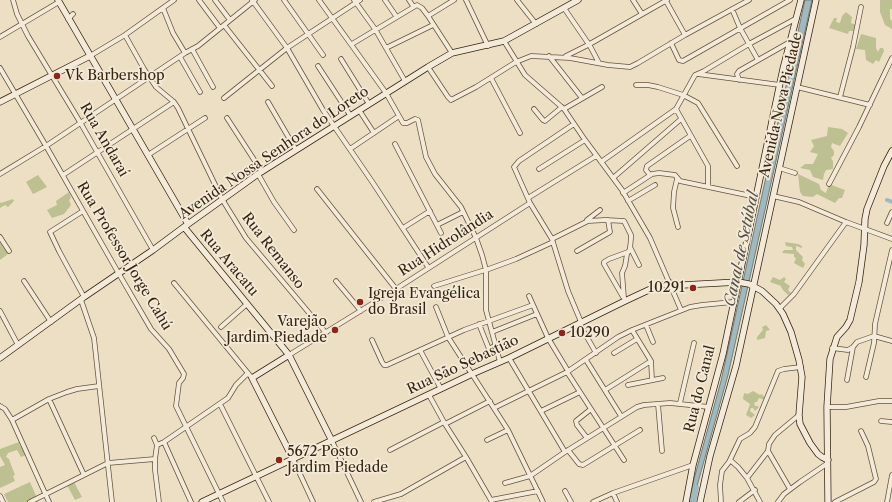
<!DOCTYPE html>
<html>
<head>
<meta charset="utf-8">
<style>
	body { margin:0 }
	canvas { display:block; background:#eddfc4 }
</style>
</head>
<body>
<canvas width="892" height="502"></canvas>
<script>
const ctx = document.querySelector('canvas').getContext('2d');
ctx.lineJoin = 'round';
function fill(path, color) { ctx.fillStyle = color; ctx.fill(path, 'evenodd'); }
const toPath = rows => new Path2D(rows.map(r => 'M' + r).join(''));
function strokePath(path, color, width, dash) { ctx.strokeStyle = color; ctx.lineWidth = width; ctx.lineCap = dash ? 'butt' : 'round'; ctx.setLineDash(dash || []); ctx.stroke(path); }
function label(font, color, halo, rows, align = 'center') {
  ctx.font = font + ' "Libre Caslon Text",serif'; ctx.lineWidth = 3.5; ctx.setLineDash([]); ctx.textBaseline = 'middle'; ctx.strokeStyle = halo; ctx.fillStyle = color; for (const [text, x, y, turn = 0] of rows) {
    ctx.save(); ctx.translate(x, y); ctx.rotate((+turn || 0) * Math.PI / 180); ctx.textAlign = isNaN(turn) ? turn : align; if (halo) ctx.strokeText(text, 0, 0); ctx.fillText(text, 0, 0); ctx.restore();
  }
}
fill(toPath([
	[880,0,892,0,892,9,890,9,890,19,892,21,892,29,885,25,880,12],
	[846,12,852,17,851,23,856,25,853,31,849,31,848,34,829,28,834,18,837,18,836,22,840,23,842,16],
	[861,34,876,38,876,48,878,52,880,48,883,48,884,51,879,62,876,60,873,64,866,60,865,50,856,49],
	[828,127,842,129,848,133,840,146,832,143,831,147,834,151,834,155,831,158,833,161,833,169,826,170,824,174,823,180,813,177,810,170,800,168,805,164,813,164,818,154,810,152,814,146,811,140,827,136],
	[798,174,819,184,821,190,826,193,829,184,845,190,842,198,839,198,835,203,817,194,813,197,803,196,800,192],
	[38,175,47,187,33,194,26,182],
	[69,192,71,198,69,200,71,205,64,214,52,218,47,210,57,205,56,201],
	[13,199,14,201,8,207,5,205,0,208,0,202,1,203],
	[0,240,8,254,0,260],
	[785,242,798,244,802,246,802,248,796,246,796,250,803,257,802,260,805,264,803,268,794,263,796,258,794,257,794,254,782,253,784,250,793,250,792,247,786,246],
	[773,277,780,280,784,277,786,279,784,282,790,286,788,290,791,293,788,295,783,290,781,287,781,286,770,282],
	[766,325,770,330,766,331,765,338,757,340,757,337,763,330,762,327],
	[753,391,760,395,761,394,766,398,765,400,759,398,757,402,755,402,754,405,759,407,755,411,753,408,751,408,750,411,755,415,751,418,746,415,750,404,743,399,744,393,748,394],
	[19,442,20,446,26,449,26,455,21,457,17,450,8,453,6,457,9,459,10,462,15,475,13,476,15,481,0,488,0,467,5,465,0,456,0,449],
	[30,482,37,498,27,502,8,502,4,494],
	[74,482,82,497,75,500,67,485]
]), '#bdc090');
const water = toPath([
	[805,0,812,0,728,375,697,486,694,502,689,502,694,479,721,381,805,0]
]);
fill(water, '#9fb9c0');
strokePath(water, '#757e79', 1);
strokePath(toPath([
	[887,200,892,202],
	[694,502,697,487]
]), '#9fb9c0', 4);
const street = toPath([
	[13,0,17,14,28,36,80,122,153,250],
	[199,0,220,28],
	[215,0,230,20],
	[252,0,287,48,323,110,373,183,428,267],
	[284,0,323,55],
	[319,0,386,93,403,123,407,123,415,119,418,120,426,157,435,174,461,207,476,238,482,255,486,270,486,310,500,362],
	[354,0,375,29,405,81],
	[385,0,396,16],
	[409,0,413,6],
	[466,0,488,46],
	[517,0,536,24],
	[633,0,642,14],
	[666,1,685,35],
	[163,8,173,33,185,53],
	[564,8,590,46,599,63],
	[732,9,740,28,758,60],
	[428,16,454,0],
	[68,19,73,14],
	[224,25,272,86],
	[125,35,144,69,156,87,174,102,178,108,222,199,246,238,326,333],
	[0,37,59,2],
	[504,41,525,75,564,109,585,140,622,190,650,238,681,310],
	[671,43,679,60,683,61,790,0],
	[352,44,417,5,422,8,428,16,452,53],
	[386,48,433,25],
	[192,49,213,87],
	[90,56,125,35,174,0],
	[549,56,582,98],
	[566,56,588,45,667,0],
	[180,57,200,92],
	[341,59,369,104],
	[318,66,350,115],
	[428,67,448,97,451,100,476,87,516,62,531,56,570,58,608,65,630,67,638,63,685,35,749,0],
	[0,68,46,146,119,274,151,329,169,349,184,374,183,378,179,383,176,406,223,502],
	[698,74,780,85],
	[491,78,520,133],
	[739,80,737,74,739,71,790,42],
	[636,85,648,85,658,87,683,95,698,103,737,166],
	[797,87,870,105],
	[840,97,853,47,861,7],
	[224,98,287,48,360,0],
	[268,102,296,150],
	[534,109,543,120,545,121,562,107],
	[564,109,602,87],
	[676,109,708,166,708,186],
	[359,110,374,133],
	[227,118,262,172],
	[574,124,519,161,514,167,530,203,552,239,568,291,581,322],
	[395,144,441,233],
	[350,149,399,116],
	[148,155,205,118],
	[601,162,676,109,695,75,704,71,749,44,797,18],
	[779,168,795,173],
	[539,169,585,140],
	[0,174,46,146,185,53,198,46,255,0],
	[258,174,274,202,294,230],
	[63,175,174,102],
	[650,175,646,170,647,166,690,136],
	[613,178,681,119],
	[677,179,674,192,673,208,678,227],
	[829,184,859,127,892,58],
	[317,189,396,289],
	[623,193,652,174,659,173,675,175,680,181,756,197],
	[773,196,799,202,846,222,892,239],
	[528,198,596,156],
	[628,201,655,185],
	[83,211,50,232,59,251,84,297],
	[587,220,600,210],
	[887,223,892,212],
	[437,225,463,212],
	[403,228,430,211],
	[0,237,9,251],
	[552,239,588,221,605,220,624,221,631,235,631,238,630,249,627,254,625,266,622,273,624,298],
	[630,247,639,265],
	[577,251,610,232,608,220],
	[486,270,516,259,553,242],
	[24,281,51,322],
	[336,281,361,311],
	[174,283,252,378],
	[434,286,485,270],
	[529,296,548,338,568,371],
	[623,297,604,264,604,262,609,259,628,252],
	[81,300,94,338,112,502],
	[436,307,448,337,508,430,543,502],
	[780,308,794,294,846,222],
	[0,311,18,345],
	[579,323,596,353],
	[479,324,489,349,496,345],
	[646,325,653,342],
	[221,327,247,304],
	[632,330,651,361,652,380],
	[492,332,537,314],
	[372,340,382,362,384,365,387,365,464,330,533,305],
	[832,348,848,350,853,347,857,342,874,336,892,341],
	[420,350,441,389],
	[614,353,637,339],
	[289,355,396,289,530,203],
	[509,358,565,452],
	[586,360,621,416],
	[567,372,624,460],
	[866,377,874,343,875,324,892,250],
	[847,380,853,347],
	[628,385,663,378],
	[605,390,651,361],
	[429,395,445,424,466,457,492,502],
	[49,399,84,475],
	[680,403,694,343],
	[220,404,269,502],
	[658,404,662,451],
	[0,406,5,409,12,420,49,502],
	[827,407,846,407,879,401,892,401],
	[494,408,567,372,618,337,632,330,690,307,702,305,733,302],
	[541,411,580,392],
	[12,420,49,399,67,392,77,389,99,386],
	[881,421,892,422],
	[445,424,490,401],
	[154,438,157,445,155,459,155,470,159,502],
	[587,438,577,425,576,421,591,409],
	[487,440,508,430],
	[332,441,361,502],
	[164,442,191,502],
	[157,445,164,442,228,398,236,385,248,373],
	[390,450,444,422],
	[568,450,579,464,583,465,640,430],
	[768,451,769,444,775,435,799,415],
	[768,451,790,489],
	[293,459,313,502],
	[730,460,738,467,747,478,760,502],
	[747,478,768,451],
	[505,483,530,476,565,452,637,407,644,405,670,403,709,407],
	[565,491,571,502],
	[613,493,617,502],
	[0,496,3,502],
	[491,500,538,491],
	[30,502,108,463,155,459],
	[374,502,401,494,466,457],
	[593,502,613,493,693,465],
	[721,502,720,485,722,471,729,462,740,439,750,433,755,427,778,371,784,369,801,367],
	[739,502,755,490],
	[778,502,784,494,800,482,828,463],
	[835,502,874,482,876,479,868,446,861,431],
	[887,502,892,475]
]);
const secondary = toPath([
	[58,0,188,224],
	[0,102,90,56],
	[184,227,289,355,332,441],
	[289,355,252,378,293,459],
	[0,358,84,297,153,250,184,227,258,174,428,67,452,53,504,41,578,0],
	[202,502,472,374,509,358,625,301,655,287,669,283,683,285,738,282,749,284,762,291,776,304,783,314,791,332,799,360,802,377,799,415,800,424,810,443,818,454,822,457,828,460],
	[686,502,693,465,723,354,783,69,801,0],
	[700,502,710,456,736,366,816,0],
	[828,502,827,407,830,359,837,337,846,327,850,320,859,282,864,245,865,219,867,209,884,166,892,151]
]);
strokePath(street, '#64543c', 5.5);
strokePath(secondary, '#37250f', 7);
strokePath(street, '#f3ead9', 4);
strokePath(secondary, '#f3ead9', 5.5);
for (const [x, y, r, color] of [
	[57,76,4,"#8f2418"],
	[693,288,4,"#8f2418"],
	[360,302,4,"#8f2418"],
	[335,330,4,"#8f2418"],
	[562,333,4,"#8f2418"],
	[279,460,4,"#8f2418"]
]) { const dot = new Path2D(); dot.arc(x, y, r, 0, 2 * Math.PI); ctx.fillStyle = color; ctx.fill(dot); strokePath(dot, '#f3ead9', 1.5); }
label('14px', '#37250f', '#f3ead9', [
	["Vk Barbershop",65,76],
	["10291",685,288,"right"],
	["Igreja Evangélica",368,294],
	["do Brasil",368,310],
	["Varejão",327,322,"right"],
	["Jardim Piedade",327,338,"right"],
	["10290",570,333],
	["5672 Posto",287,452],
	["Jardim Piedade",287,468]
], 'left');
label('14px', '#37250f', '#f3ead9', [
	["Avenida Nova Piedade",781,105,-77],
	["Rua Andaraí",104,140,60],
	["Avenida Nossa Senhora do Loreto",274,153,-34],
	["Rua Hidrolândia",446,243,-33],
	["Rua Remanso",273,251,52],
	["Rua Professor Jorge Cahú",124,256,59],
	["Rua Aracatu",229,263,50],
	["Rua São Sebastião",463,365,-25],
	["Rua do Canal",700,389,-76]
]);
label('italic 15px', '#565144', '#f3ead9', [
	["Canal de Setúbal",742,249,-78]
]);
</script>
</body>
</html>
